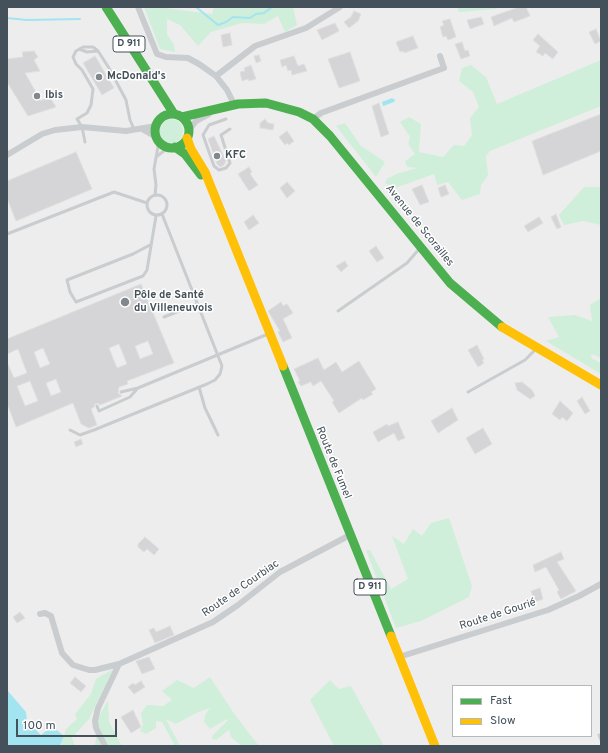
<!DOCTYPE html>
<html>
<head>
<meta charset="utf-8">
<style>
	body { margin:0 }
	#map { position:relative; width:608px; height:753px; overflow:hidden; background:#eeeded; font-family:Overpass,sans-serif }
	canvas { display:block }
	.frame { position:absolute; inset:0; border:8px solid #44515a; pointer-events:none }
	.legend { position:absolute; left:452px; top:685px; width:140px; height:52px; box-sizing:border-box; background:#fff; border:1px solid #b4b9bd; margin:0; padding:5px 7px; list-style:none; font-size:12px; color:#44515a }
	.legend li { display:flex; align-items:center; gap:8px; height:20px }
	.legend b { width:20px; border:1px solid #b4b9bd }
	.scale { position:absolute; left:16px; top:719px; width:101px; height:18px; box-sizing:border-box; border:2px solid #44515a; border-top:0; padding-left:5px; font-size:12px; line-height:14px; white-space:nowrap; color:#44515a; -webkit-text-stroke:3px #fff; paint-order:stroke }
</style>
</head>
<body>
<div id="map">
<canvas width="608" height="753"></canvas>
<div class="frame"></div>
<ul class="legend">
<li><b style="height:5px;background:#4caf50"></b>Fast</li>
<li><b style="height:5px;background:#ffc107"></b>Slow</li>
</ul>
<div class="scale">100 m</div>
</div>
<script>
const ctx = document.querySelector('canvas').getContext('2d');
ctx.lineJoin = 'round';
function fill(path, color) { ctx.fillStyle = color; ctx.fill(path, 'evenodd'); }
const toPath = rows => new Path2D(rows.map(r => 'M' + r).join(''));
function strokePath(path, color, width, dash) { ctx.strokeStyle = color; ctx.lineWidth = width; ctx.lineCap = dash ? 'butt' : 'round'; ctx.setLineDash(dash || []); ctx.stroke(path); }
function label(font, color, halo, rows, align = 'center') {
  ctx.font = font + ' Overpass,sans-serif'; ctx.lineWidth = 3; ctx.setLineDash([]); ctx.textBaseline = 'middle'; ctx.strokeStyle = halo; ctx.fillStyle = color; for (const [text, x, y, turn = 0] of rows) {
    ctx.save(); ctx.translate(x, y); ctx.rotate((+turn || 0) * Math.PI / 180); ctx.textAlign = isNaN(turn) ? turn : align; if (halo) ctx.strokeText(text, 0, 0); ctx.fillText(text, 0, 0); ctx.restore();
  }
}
fill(toPath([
	[144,7,158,7,212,14,214,7,293,7,297,25,285,32,278,16,264,24,242,23,211,32,198,46,180,25,167,19,167,34,174,45,175,52,160,49],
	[457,7,498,7,496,9,459,12],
	[601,60,601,106,490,151,486,156,488,175,481,185,480,194,462,200,448,182,437,185,434,174,395,188,385,183,387,179,396,174,417,168,407,167,405,161,415,154,408,144,410,137,400,122,409,117,421,124,419,152,443,157,454,145,464,146,472,135,470,118,479,107,473,92,459,81,462,68,471,65,486,77,497,104],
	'159 131a12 12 0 1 1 24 0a12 12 0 1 1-24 0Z',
	[345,123,361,146,385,162,376,177,336,126],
	[584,187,600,187,601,225,583,221,564,225,559,215],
	[601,298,601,358,592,354,591,358,601,363,601,374,546,341,559,337,548,317,575,315,592,321,590,305],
	[449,518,472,586,469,597,421,621,396,628,366,550,370,550,391,589,408,579,392,536,404,544,413,529,422,536,431,523],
	[113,669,89,719,72,738,75,746,61,746,66,729,77,719,75,714,91,694,96,679],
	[210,677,235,715,259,746,241,746,231,737,229,730,216,740,212,739,212,736,228,720,227,719,210,729,204,722,205,715,210,708,196,713,176,724,166,719,180,746,175,746,162,722,156,721,156,728,146,734,140,731,143,725,141,713,147,705,163,706,172,700,162,691,177,680,194,688],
	[330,680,339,689,351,686,384,746,334,746,310,700],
	[108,700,109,722,122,746,95,746,98,719]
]), '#cfefda');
fill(toPath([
	[392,98,395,100,394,102,383,106,382,102],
	[7,690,26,712,27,721,41,735,52,726,64,736,60,746,7,746]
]), '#a2e4ef');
strokePath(toPath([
	[196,7,218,25,226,22,233,17,250,18,256,14,264,13,272,7],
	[7,18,27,20,80,19]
]), '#a2e4ef', 2);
const building = toPath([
	[519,7,526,7,530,16,514,22,512,18,494,26,491,17,519,7],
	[354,11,361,14,358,21,349,28,344,22,351,17,354,11],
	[481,17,484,24,470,29,467,20,481,17],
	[450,19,456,37,448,40,446,36,443,37,440,27,444,25,442,21,450,19],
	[335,23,339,31,322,40,317,30,335,23],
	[596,29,601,41,595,44,589,32,596,29],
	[230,33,232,45,223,47,221,35,230,33],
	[538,34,558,52,553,59,545,53,543,56,536,52,540,46,533,40,538,34],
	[413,36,418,48,404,53,404,51,400,52,396,42,413,36],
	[462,42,465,51,468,50,470,56,461,59,455,44,462,42],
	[34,51,38,57,34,60,40,71,25,73,41,101,49,96,56,107,28,116,7,82,7,59,23,57,22,52,34,51],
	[350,52,360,81,339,88,328,59,350,52],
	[259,55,261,61,256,63,254,56,259,55],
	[95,56,114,88,102,95,83,63,95,56],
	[294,56,298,66,304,64,307,71,292,75,291,70,288,71,286,65,282,67,280,60,294,56],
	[251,65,256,79,249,81,248,79,242,81,240,72,245,71,244,68,251,65],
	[379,103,389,134,381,137,372,106,379,103],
	[601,114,601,151,543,175,532,141,601,114],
	[265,119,268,123,274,124,273,130,260,128,260,123,265,119],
	[287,131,294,141,289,145,287,143,285,145,279,137,287,131],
	[214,136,226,161,224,165,220,167,217,164,208,139,214,136],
	[76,152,92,189,16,221,7,198,7,181,76,152],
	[249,167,252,172,250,174,258,185,249,191,238,174,249,167],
	[287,182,295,191,287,198,280,188,287,182],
	[422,185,429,202,420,205,412,189,422,185],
	[445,185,449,194,441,197,438,188,445,185],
	[556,214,561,227,557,229,551,217,556,214],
	[253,215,259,223,249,230,244,222,253,215],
	[539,217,543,223,528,232,524,226,539,217],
	[376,246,384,258,377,262,369,251,376,246],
	[345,261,348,266,341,272,336,266,345,261],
	[141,284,174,363,127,381,128,384,119,387,118,393,122,396,100,405,98,403,95,404,94,407,91,409,97,425,89,428,81,424,73,403,16,427,7,403,7,362,14,378,27,373,18,349,7,354,7,339,141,284],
	[148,341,153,354,140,359,135,346,148,341],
	[119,344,127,364,117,368,109,348,119,344],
	[43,348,50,364,40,368,34,352,43,348],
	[56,379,61,392,51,396,46,383,56,379],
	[30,381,38,401,25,406,17,386,30,381],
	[281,302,283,306,287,304,293,313,283,319,292,338,283,342,278,332,280,331,268,311,281,302],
	[477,345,484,359,482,360,484,363,478,367,468,350,477,345],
	[318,358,324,370,336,362,342,372,359,361,376,389,371,392,373,394,363,400,362,398,339,413,332,402,334,401,321,381,313,386,311,382,301,386,298,382,300,381,294,369,318,358],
	[522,382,532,390,535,396,530,399,517,390,515,383,522,382],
	[582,397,590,411,585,414,577,401,582,397],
	[560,401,573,413,567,421,562,417,560,420,552,414,560,401],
	[452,408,458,420,438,433,431,421,452,408],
	[398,422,405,438,398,441,394,433,378,442,373,432,387,424,388,426,398,422],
	[483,428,492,444,475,454,466,438,483,428],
	[81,439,83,444,76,447,74,442,81,439],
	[145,537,159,549,154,555,147,549,144,552,138,547,138,544,145,537],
	[561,552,564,559,557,562,576,591,561,599,557,592,559,590,546,567,535,572,533,565,561,552],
	[540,588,543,599,535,602,531,591,540,588],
	[20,612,25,618,17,623,13,617,20,612],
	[170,626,174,635,155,643,149,630,154,628,156,632,170,626],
	[149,657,155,669,142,674,136,661,149,657],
	[75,677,86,686,81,692,70,683,75,677],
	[141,681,145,687,134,694,128,687,133,683,135,685,141,681],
	[133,710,141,727,131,733,121,717,133,710]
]);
fill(building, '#d5d5d7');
strokePath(building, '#dfdfe0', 1);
strokePath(toPath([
	[79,49,87,52,98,51],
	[226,119,209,125,203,135,214,166,219,170,226,168,230,163,221,135,230,129],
	[85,142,82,127,77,119,87,113,91,105,93,89,82,70,76,64,73,57,76,51,83,47,93,47,98,51,109,68,126,100,130,120,134,129],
	[156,157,169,147],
	'147 205a10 10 0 1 1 20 0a10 10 0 1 1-20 0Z',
	[155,195,156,185,154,169,159,141],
	[7,234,114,192,147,203],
	[150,245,133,254,67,280,70,292,76,302,143,276,147,270,156,216],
	[338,311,407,263,420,248],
	[164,317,197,304],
	[199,387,205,408,218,435],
	[121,392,138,388,268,334],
	[468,392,525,360,536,349],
	[97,406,99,411,130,397,137,389],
	[70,430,80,435,94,430,207,384,215,380,220,374,222,366,162,214],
	[599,735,601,740]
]), '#c9cdcf', 3);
strokePath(toPath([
	[138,7,157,54,166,57,188,58,199,64,216,76,227,90,234,104],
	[216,76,255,46,306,28,340,7],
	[313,119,321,113,444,68,440,56],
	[142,129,156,137],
	[189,130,196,121,209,114],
	[7,155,42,134,55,130,82,127,126,131,156,126],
	[40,614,45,613,51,616,62,653,73,665,89,670,95,670,119,664],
	[399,657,548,610,579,596,601,584],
	[105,746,96,728,95,721,98,708,119,664,213,622,238,605,280,572,350,535]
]), '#c9cdcf', 6);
strokePath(toPath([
	[106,7,174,114],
	'155 131a17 17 0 1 1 34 0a17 17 0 1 1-34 0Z',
	[182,117,238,104,266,103,299,112,313,119,330,136,450,283,502,327],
	[175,147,185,154,201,175],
	[283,366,391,636]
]), '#4caf50', 9);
strokePath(toPath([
	[187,138,191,149,205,172,283,366],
	[502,327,601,385],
	[391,636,435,746]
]), '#ffc107', 9);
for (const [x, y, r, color] of [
	[99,77,4,"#80888d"],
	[37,96,4,"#80888d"],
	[217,156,4,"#80888d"],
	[125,302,5,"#80888d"]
]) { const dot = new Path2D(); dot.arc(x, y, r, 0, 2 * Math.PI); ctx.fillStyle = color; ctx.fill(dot); strokePath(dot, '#fff', 1.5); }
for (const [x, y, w] of [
	[129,44,32],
	[370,587,32]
]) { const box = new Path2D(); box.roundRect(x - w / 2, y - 8, w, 16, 3); ctx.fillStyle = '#fff'; ctx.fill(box); strokePath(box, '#44515a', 1); }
label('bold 10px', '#44515a', null, [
	["D 911",129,44],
	["D 911",370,587]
]);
label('bold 11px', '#44515a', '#fff', [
	["McDonald's",107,77],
	["Ibis",45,96],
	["KFC",225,156],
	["Pôle de Santé",134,296],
	["du Villeneuvois",134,309]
], 'left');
label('11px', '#44515a', '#fff', [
	["Avenue de Scorailles",419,226,51],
	["Route de Fumel",333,463,68],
	["Route de Courbiac",241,589,-35],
	["Route de Gourié",498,615,-18]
]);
</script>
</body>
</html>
